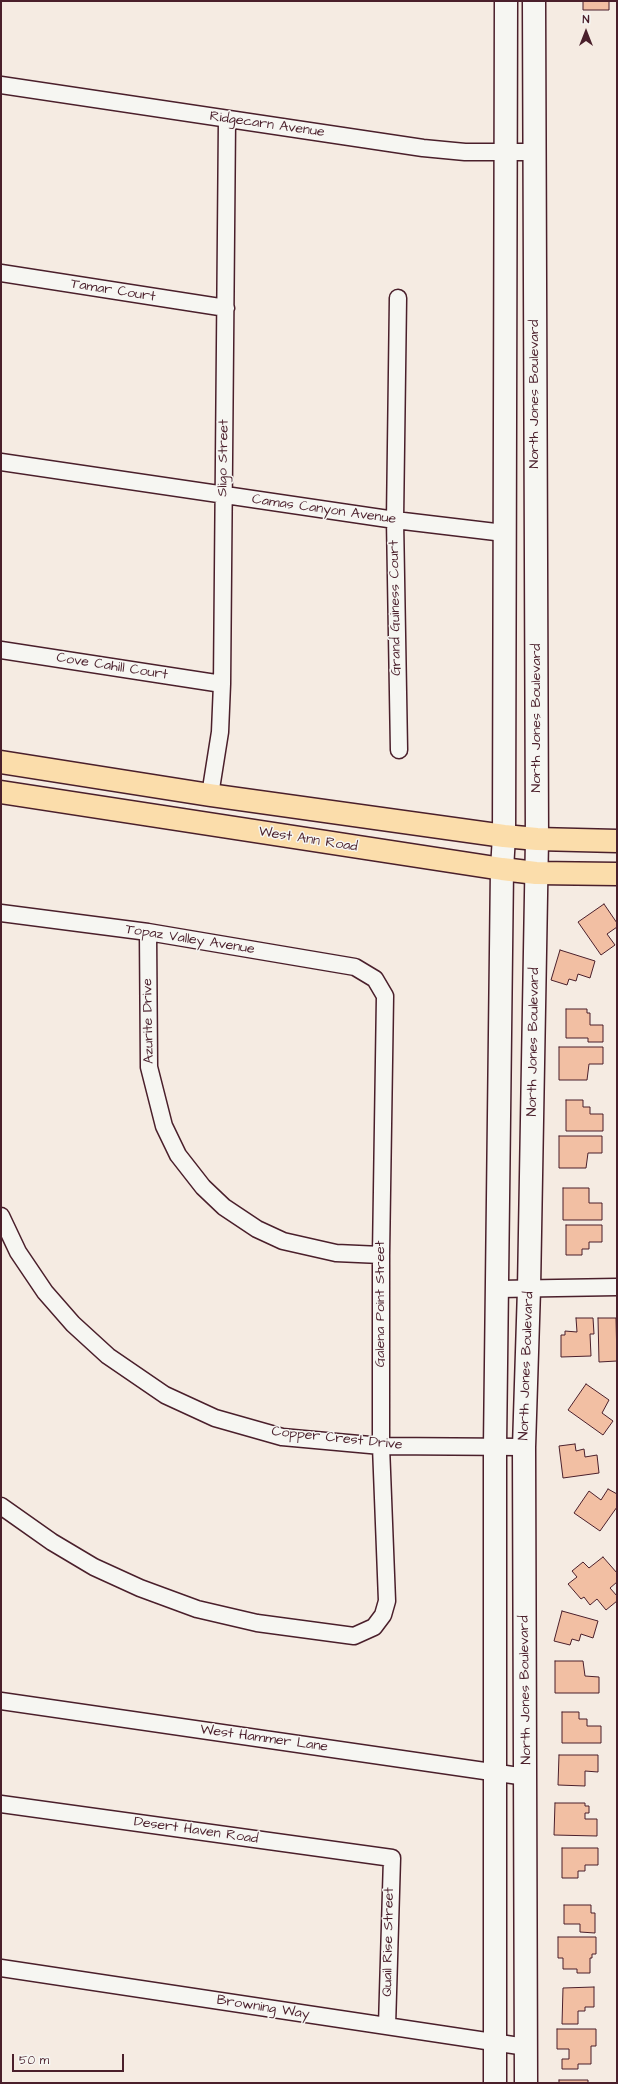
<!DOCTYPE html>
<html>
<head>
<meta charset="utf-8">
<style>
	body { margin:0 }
	#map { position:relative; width:618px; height:2084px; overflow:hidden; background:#f5ebe2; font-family:"Architects Daughter",sans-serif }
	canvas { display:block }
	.frame { position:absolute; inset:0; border:2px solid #4a1f2b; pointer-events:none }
	.north { position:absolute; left:566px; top:12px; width:40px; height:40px; -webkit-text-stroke:3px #f6f6f2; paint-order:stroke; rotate:0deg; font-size:11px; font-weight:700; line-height:16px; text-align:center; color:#4a1f2b }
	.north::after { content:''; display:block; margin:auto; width:14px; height:18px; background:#4a1f2b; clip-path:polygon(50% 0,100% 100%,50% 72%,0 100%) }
	.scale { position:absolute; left:12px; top:2054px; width:112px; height:18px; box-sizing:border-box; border:2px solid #4a1f2b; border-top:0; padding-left:5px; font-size:12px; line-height:14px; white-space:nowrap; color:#4a1f2b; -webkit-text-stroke:3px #f6f6f2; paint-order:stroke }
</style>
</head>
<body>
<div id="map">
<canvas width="618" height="2084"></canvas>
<div class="frame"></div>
<div class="north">N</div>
<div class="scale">50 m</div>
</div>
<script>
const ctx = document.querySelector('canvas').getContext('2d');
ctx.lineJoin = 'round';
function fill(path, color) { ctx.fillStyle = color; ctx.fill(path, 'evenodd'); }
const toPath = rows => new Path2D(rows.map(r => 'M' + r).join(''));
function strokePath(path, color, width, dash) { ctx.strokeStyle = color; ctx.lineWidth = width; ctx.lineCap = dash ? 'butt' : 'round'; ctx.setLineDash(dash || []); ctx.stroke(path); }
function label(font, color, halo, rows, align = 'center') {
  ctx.font = font + ' "Architects Daughter",sans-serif'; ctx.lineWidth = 3; ctx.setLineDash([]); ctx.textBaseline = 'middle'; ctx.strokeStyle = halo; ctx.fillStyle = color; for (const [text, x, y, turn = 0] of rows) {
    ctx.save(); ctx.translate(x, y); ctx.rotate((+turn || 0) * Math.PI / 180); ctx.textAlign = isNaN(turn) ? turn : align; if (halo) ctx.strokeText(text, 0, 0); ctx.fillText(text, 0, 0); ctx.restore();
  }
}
const building = toPath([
	[583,1,609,1,609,10,583,10,583,1],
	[604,904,617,923,617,927,607,934,615,945,601,955,578,922,604,904],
	[560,950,595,961,590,978,578,974,576,981,569,979,567,985,551,980,560,950],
	[566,1009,587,1009,587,1013,590,1013,590,1025,603,1025,603,1042,588,1042,588,1038,566,1038,566,1009],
	[559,1047,603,1047,603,1064,589,1064,587,1080,559,1080,559,1047],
	[566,1100,583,1100,583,1107,590,1107,590,1114,603,1114,603,1131,566,1131,566,1100],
	[559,1136,602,1136,602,1153,588,1153,586,1168,559,1168,559,1136],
	[563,1188,589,1188,589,1203,602,1203,602,1220,563,1220,563,1188],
	[566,1225,602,1225,602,1242,589,1242,589,1249,582,1249,582,1255,566,1255,566,1225],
	[576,1318,593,1318,594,1334,590,1334,591,1356,561,1357,561,1335,565,1335,565,1331,577,1332,576,1318],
	[598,1318,616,1318,617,1361,599,1362,598,1318],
	[586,1384,609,1400,602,1413,613,1421,603,1435,568,1410,586,1384],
	[575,1444,576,1451,584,1449,585,1457,597,1455,599,1473,563,1478,559,1446,575,1444],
	[608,1489,617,1494,617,1507,600,1531,574,1513,589,1491,601,1500,608,1489],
	[603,1557,617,1573,617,1582,610,1588,617,1596,617,1601,606,1610,597,1599,590,1605,584,1597,581,1599,568,1584,577,1577,572,1571,583,1562,589,1568,603,1557],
	[562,1611,598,1621,593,1638,581,1634,579,1641,572,1639,570,1645,554,1641,562,1611],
	[555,1661,583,1661,585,1676,599,1677,599,1693,555,1693,555,1661],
	[562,1712,579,1712,579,1719,587,1719,587,1726,601,1726,601,1743,562,1743,562,1712],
	[559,1755,598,1755,598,1772,585,1771,585,1786,558,1785,559,1755],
	[555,1803,585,1803,585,1806,589,1806,589,1813,585,1813,585,1819,597,1819,597,1836,554,1835,555,1803],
	[562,1848,598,1848,598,1865,585,1865,585,1871,578,1871,578,1878,562,1878,562,1848],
	[564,1905,591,1905,591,1913,595,1913,595,1933,580,1932,580,1924,564,1924,564,1905],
	[558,1937,596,1937,596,1954,592,1954,592,1958,590,1958,590,1973,577,1973,577,1969,563,1969,563,1958,558,1958,558,1937],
	[594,1987,594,2007,585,2007,585,2011,578,2011,578,2024,562,2024,563,1988,594,1987],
	[557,2029,596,2029,596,2046,591,2046,591,2064,578,2064,578,2069,562,2069,562,2059,569,2059,569,2049,557,2049,557,2029],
	[559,2080,588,2080,588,2083,559,2083,559,2080]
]);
fill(building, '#f2bfa3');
strokePath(building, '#4a1f2b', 1);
const street = toPath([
	[1,85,423,148,465,152,535,152],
	[1,273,226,308],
	[398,298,395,520,399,750],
	[1,462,395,520,504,533],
	[1,650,222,684],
	[210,795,220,732,222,684,227,120],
	[1,913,148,932,355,967,375,979,385,996,381,1255,381,1446,387,1601,383,1615,374,1627,354,1636,257,1623,197,1609,140,1588,94,1567,52,1542,1,1506],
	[148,932,149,1067,164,1126,178,1155,203,1187,224,1207,257,1229,283,1241,336,1253,381,1255],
	[1,1216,18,1252,45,1292,73,1324,108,1356,165,1395,215,1418,282,1437,381,1446,524,1447],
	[498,1289,617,1287],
	[1,1701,526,1777],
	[1,1804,392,1858,387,2026],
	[1,1968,526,2047]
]);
const secondary = toPath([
	[495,2083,495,1446,502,869,504,836,506,1],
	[526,2083,524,1447,529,1289,537,839,534,1]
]);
const primary = toPath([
	[1,762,210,795,504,836,537,839,617,841],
	[1,792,502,869,536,873,617,874]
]);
strokePath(street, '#4a1f2b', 19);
strokePath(secondary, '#4a1f2b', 25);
strokePath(primary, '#4a1f2b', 25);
strokePath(street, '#f6f6f2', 16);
strokePath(secondary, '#f6f6f2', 22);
strokePath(primary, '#fbddab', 22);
label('14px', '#4a1f2b', '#f6f6f2', [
	["Ridgecarn Avenue",267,125,8],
	["Tamar Court",113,291,9],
	["North Jones Boulevard",535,394,-90],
	["Sligo Street",224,458,-89],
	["Camas Canyon Avenue",324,510,8],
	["Grand Guiness Court",396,608,-91],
	["Cove Cahill Court",112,667,9],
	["North Jones Boulevard",537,718,-90],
	["West Ann Road",308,840,9],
	["Topaz Valley Avenue",190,940,9],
	["Azurite Drive",149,1021,-91],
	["North Jones Boulevard",534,1042,-89],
	["Galena Point Street",381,1304,-90],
	["North Jones Boulevard",527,1366,-88],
	["Copper Crest Drive",337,1439,6],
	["North Jones Boulevard",526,1690,-91],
	["West Hammer Lane",264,1739,8],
	["Desert Haven Road",196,1831,8],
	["Quail Rise Street",389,1942,-89],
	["Browning Way",263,2008,9]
]);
</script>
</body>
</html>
